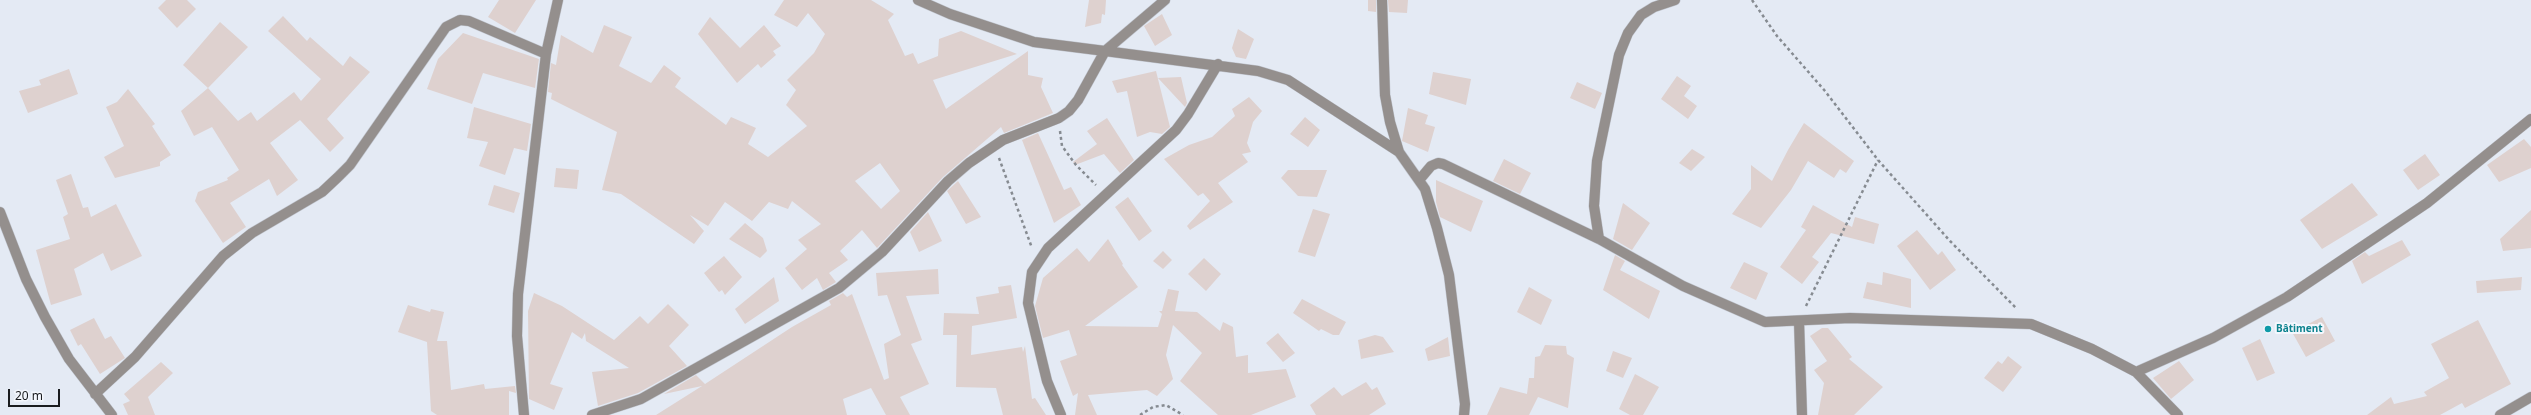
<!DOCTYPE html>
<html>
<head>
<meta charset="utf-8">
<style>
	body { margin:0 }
	#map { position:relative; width:2531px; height:415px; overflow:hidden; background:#e4eaf4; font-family:"Noto Sans",sans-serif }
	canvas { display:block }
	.scale { position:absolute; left:8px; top:389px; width:52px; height:18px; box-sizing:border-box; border:2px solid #1a1c1f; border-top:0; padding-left:5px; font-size:12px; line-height:14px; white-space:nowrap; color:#1a1c1f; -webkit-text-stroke:3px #f4f7fd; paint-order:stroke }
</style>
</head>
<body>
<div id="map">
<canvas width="2531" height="415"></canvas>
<div class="scale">20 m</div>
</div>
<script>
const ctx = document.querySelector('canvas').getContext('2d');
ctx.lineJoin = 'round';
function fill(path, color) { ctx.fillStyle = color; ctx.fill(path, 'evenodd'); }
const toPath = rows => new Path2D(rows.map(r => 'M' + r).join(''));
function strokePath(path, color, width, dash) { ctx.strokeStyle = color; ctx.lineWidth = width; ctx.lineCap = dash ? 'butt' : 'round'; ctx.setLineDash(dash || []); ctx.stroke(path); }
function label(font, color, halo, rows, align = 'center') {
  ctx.font = font + ' "Noto Sans",sans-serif'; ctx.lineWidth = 4; ctx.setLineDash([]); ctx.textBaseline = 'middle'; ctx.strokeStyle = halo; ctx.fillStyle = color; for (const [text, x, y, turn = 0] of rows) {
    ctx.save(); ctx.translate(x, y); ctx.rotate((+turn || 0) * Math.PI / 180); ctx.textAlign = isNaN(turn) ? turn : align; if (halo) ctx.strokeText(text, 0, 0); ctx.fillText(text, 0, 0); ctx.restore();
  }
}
fill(toPath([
	[166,0,187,0,196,9,177,28,158,8],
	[499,0,536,0,515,33,488,17],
	[784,0,871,0,894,14,888,20,905,56,913,53,918,64,938,56,939,39,961,31,1017,54,933,80,946,109,1028,51,1028,75,1043,78,1041,87,1053,113,1004,133,1001,127,943,177,877,248,862,230,840,251,848,260,829,273,836,282,823,290,817,278,802,290,785,268,807,249,798,240,821,224,792,201,788,209,769,202,752,221,725,202,708,226,690,215,704,231,694,244,621,194,602,190,617,132,551,99,552,93,548,92,551,63,556,65,561,35,593,53,604,25,632,37,619,66,651,83,664,65,681,78,675,87,726,125,731,117,756,128,748,144,768,157,807,126,786,105,796,90,787,80,814,53,825,34,808,13,797,27,774,15],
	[880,163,900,191,881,209,855,181],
	[1089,0,1106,0,1105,15,1102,14,1101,23,1085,27],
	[1368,0,1376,0,1376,12,1368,11],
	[1388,0,1408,0,1407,13,1389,12],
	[1162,14,1172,35,1155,46,1144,26],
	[283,16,307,41,310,37,343,66,350,56,370,72,327,119,344,138,330,152,300,120,270,143,298,180,277,196,269,179,230,203,246,227,223,243,195,201,198,192,228,180,227,178,239,170,212,127,194,136,181,111,208,88,238,121,251,112,257,121,294,92,301,101,321,79,268,31],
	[710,17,740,48,764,25,781,46,773,51,776,55,761,68,758,64,737,83,698,34],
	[220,22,248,47,208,88,183,65],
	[1238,29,1254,39,1246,59,1236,57,1232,48],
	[463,33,539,59,535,88,483,73,472,104,427,89,438,59],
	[69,69,78,94,28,113,19,91,41,85,39,80],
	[1156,71,1170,127,1162,134,1150,132,1137,137,1127,91,1117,93,1112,81],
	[1433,72,1471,79,1466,105,1429,94],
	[1677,76,1691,86,1684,96,1697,106,1688,119,1661,99],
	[1181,77,1187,103,1185,107,1158,78],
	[1577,82,1602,93,1595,109,1570,98],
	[128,89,155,124,152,126,171,155,160,162,160,166,115,178,104,157,124,146,106,107,117,102],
	[1249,97,1262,111,1253,122,1247,143,1251,152,1242,154,1248,162,1218,183,1233,202,1190,230,1187,226,1210,201,1203,193,1198,196,1164,159,1189,145,1212,137,1235,116,1232,109],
	[474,107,531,124,527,151,514,148,505,175,479,166,488,142,467,138],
	[1408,108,1428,115,1425,124,1435,127,1428,152,1402,141],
	[1305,117,1320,130,1308,147,1290,134],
	[1107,118,1134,160,1120,173,1104,154,1075,165,1073,162,1097,144,1087,131],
	[1804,123,1854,161,1846,173,1840,169,1834,178,1808,161,1791,190,1761,228,1732,214,1751,189,1751,165,1772,181,1788,150],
	[1038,133,1064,190,1071,187,1081,205,1054,223,1022,140],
	[2524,139,2531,147,2531,168,2499,182,2487,165],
	[1692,149,1705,157,1691,171,1679,163],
	[2425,154,2440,175,2418,190,2403,170],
	[1504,159,1531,173,1520,194,1493,181],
	[556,168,579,170,577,189,554,187],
	[1288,170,1327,170,1317,197,1298,196,1281,178],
	[71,174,83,208,88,207,91,217,116,204,142,256,111,271,103,253,74,269,82,295,51,305,36,250,70,239,63,217,68,214,56,180],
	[1436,180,1483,201,1471,232,1440,217,1436,202],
	[958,181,981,217,966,224,947,191],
	[2352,183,2378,215,2322,249,2300,220],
	[494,185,520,193,514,213,488,205],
	[1128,197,1152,231,1139,241,1115,207],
	[1623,203,1650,223,1632,250,1613,239],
	[1813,205,1852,227,1855,217,1879,224,1874,244,1831,233,1812,257,1819,262,1802,284,1780,267,1806,230,1801,227],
	[1313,209,1330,214,1315,257,1298,252],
	[2531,210,2531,248,2503,251,2500,239],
	[928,212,942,241,919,252,910,232],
	[745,223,763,238,767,251,760,258,729,239],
	[1917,230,1938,255,1942,251,1956,270,1930,290,1897,246],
	[1108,239,1123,264,1122,265,1138,287,1085,326,1158,327,1162,314,1159,311,1162,311,1168,289,1179,291,1175,311,1197,312,1220,331,1223,322,1233,327,1236,357,1248,355,1248,373,1286,369,1296,397,1251,415,1218,415,1180,381,1202,353,1173,325,1166,355,1173,379,1157,396,1147,390,1088,395,1097,415,1075,415,1078,393,1073,396,1060,361,1077,355,1069,330,1043,338,1035,306,1043,278,1077,248,1089,262],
	[2402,240,2411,255,2362,284,2352,261,2365,252,2369,256],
	[1163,251,1172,260,1163,269,1153,261],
	[1615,255,1625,261,1620,270,1660,291,1649,319,1603,290],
	[724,256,742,277,725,295,722,290,719,292,704,273],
	[1204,258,1221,274,1206,291,1188,274],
	[1744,262,1768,273,1756,300,1730,288],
	[938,269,939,294,906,296,922,340,911,344,929,384,900,397,910,415,886,415,871,388,843,399,847,415,656,415,702,386,664,394,696,375,705,384,792,327,831,305,829,301,843,293,847,297,852,294,884,380,889,378,884,344,901,335,887,295,878,296,876,273],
	[1883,272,1911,279,1911,308,1863,298,1867,282,1882,285],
	[774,277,779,301,745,324,735,309],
	[2522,277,2521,290,2477,293,2476,281],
	[1011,285,1017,318,972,326,971,355,1022,347,1023,352,1025,346,1032,399,1035,398,1046,415,1003,415,996,388,956,387,957,335,943,335,944,313,979,314,976,297,999,293,998,287],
	[1529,287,1552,300,1541,325,1517,312],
	[534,293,562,306,614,340,640,316,648,324,668,304,689,325,669,346,687,366,638,393,598,406,592,372,629,368,586,341,585,333,582,339,572,332,550,384,563,388,554,410,529,399,528,311],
	[1302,299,1346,322,1339,335,1333,335,1321,329,1319,331,1293,313],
	[408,305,430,312,431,309,444,312,437,341,447,341,451,390,484,384,485,389,515,386,516,393,509,391,509,415,437,415,431,411,427,342,398,332],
	[2322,317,2335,341,2306,357,2292,332],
	[94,318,105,339,111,336,125,358,100,374,81,344,78,346,70,330],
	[2478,320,2511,384,2465,408,2462,403,2440,415,2367,415,2391,397,2394,404,2427,396,2424,392,2449,378,2431,344],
	[1822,328,1828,328,1852,357,1849,359,1883,387,1854,415,1818,415,1824,383,1814,370,1827,361,1810,336],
	[1278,333,1295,353,1283,362,1266,343],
	[1375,335,1383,337,1394,352,1361,359,1358,340],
	[1448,337,1450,356,1428,361,1425,349],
	[2260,339,2275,373,2257,381,2242,348],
	[1545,345,1566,346,1567,354,1574,358,1568,408,1538,397,1529,415,1487,415,1500,387,1527,394,1529,378,1534,378,1535,357,1540,356],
	[1613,351,1632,358,1623,378,1606,371],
	[2008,356,2022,367,2003,392,1984,378,1998,361,2002,364],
	[2179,361,2194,380,2171,399,2153,378],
	[161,362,173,373,148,397,155,415,128,415,123,404,130,401,124,394],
	[1635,374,1659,387,1643,415,1630,415,1619,409],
	[1366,382,1372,390,1377,387,1386,404,1369,415,1316,415,1310,405,1334,387,1342,396]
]), '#ded1cf');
const minor = toPath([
	[1165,0,1105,51,1258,71,1288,80,1399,152],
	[1382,0,1385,95,1390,122,1399,152,1425,189,1437,228,1449,275,1465,404,1464,415],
	[1420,179,1431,166,1438,163,1443,164,1599,239,1683,286,1765,322,1850,318,2031,324,2092,349,2136,372,2178,415],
	[0,212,26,279,45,317,69,359,112,415],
	[1599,239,1594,206,1597,161,1619,55,1628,33,1641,15,1654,7,1675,0],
	[1799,321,1802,415],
	[2136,372,2213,338,2287,297,2427,203,2531,119],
	[95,394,135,357,223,256,252,233,322,192,338,177,350,165,446,27,460,20,469,21,546,54],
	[524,415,517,336,518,294,546,54,558,0],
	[592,415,641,399,839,288,882,252,948,181,969,163,1003,140,1059,118,1069,111,1078,100,1105,51,1034,42,950,14,918,0],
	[1061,415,1047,381,1028,303,1032,272,1048,248,1176,130,1188,114,1218,64],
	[2500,415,2531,397]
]);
strokePath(minor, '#c0c5ce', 11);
strokePath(toPath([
	[1752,0,1777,36,1825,91,1878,160,1950,241,2017,309],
	[1060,131,1062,146,1076,165,1096,185],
	[999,158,1032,248],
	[1806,306,1878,160],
	[1140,415,1153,407,1166,405,1183,415]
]), '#868b91', 2.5, [3, 3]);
strokePath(minor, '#948f8d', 10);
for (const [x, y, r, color] of [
	[2268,329,4,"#0f9aa8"]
]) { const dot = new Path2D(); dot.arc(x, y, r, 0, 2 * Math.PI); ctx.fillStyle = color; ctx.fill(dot); strokePath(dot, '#f4f7fd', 1.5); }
label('bold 10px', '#0d838f', '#f4f7fd', [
	["Bâtiment",2276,329]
], 'left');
</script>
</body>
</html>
